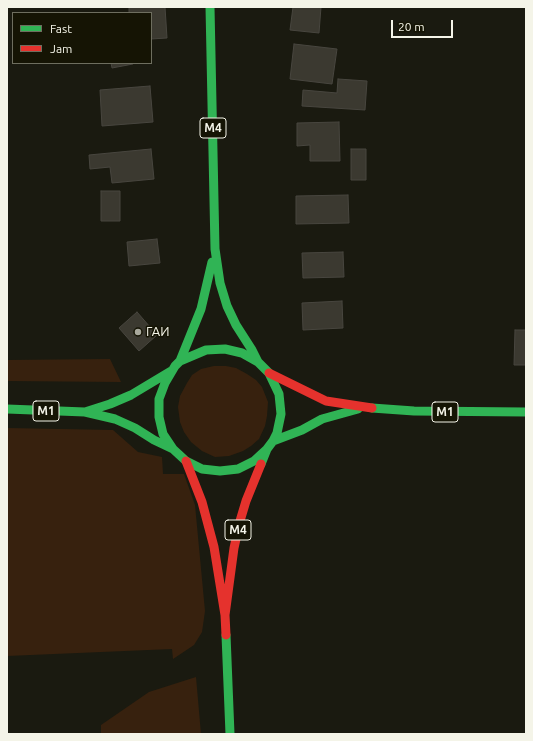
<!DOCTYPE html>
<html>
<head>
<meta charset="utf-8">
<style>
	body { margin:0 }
	#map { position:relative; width:533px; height:741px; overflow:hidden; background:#1a1a10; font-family:Ubuntu,sans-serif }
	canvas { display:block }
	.frame { position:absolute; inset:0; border:8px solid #f4f4e8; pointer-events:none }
	.legend { position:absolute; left:12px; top:12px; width:140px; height:52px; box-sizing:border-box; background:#151404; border:1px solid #6e6e5f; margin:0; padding:5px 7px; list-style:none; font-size:12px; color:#f4f4e8 }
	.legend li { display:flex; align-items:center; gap:8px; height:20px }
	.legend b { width:20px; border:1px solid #6e6e5f }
	.scale { position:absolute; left:391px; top:20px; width:62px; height:18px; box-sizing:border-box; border:2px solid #f4f4e8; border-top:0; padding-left:5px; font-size:12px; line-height:14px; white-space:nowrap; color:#f4f4e8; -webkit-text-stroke:3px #151404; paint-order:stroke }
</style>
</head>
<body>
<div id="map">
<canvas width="533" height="741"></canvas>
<div class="frame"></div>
<ul class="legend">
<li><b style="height:5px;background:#30b455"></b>Fast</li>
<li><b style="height:5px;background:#e5322d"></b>Jam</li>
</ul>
<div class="scale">20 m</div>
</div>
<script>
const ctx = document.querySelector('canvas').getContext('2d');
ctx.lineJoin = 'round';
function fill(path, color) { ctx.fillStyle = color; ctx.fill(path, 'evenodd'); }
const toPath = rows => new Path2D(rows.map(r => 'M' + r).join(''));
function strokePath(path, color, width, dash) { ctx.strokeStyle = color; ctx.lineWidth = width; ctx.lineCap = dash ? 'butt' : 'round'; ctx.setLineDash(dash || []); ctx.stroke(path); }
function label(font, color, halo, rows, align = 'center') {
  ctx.font = font + ' Ubuntu,sans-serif'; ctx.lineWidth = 3; ctx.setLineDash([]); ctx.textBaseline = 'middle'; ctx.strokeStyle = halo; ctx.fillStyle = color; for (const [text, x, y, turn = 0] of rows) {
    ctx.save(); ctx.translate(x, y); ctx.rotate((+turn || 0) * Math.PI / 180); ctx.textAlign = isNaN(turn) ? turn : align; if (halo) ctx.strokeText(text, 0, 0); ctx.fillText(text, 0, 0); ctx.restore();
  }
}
fill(toPath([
	[110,359,121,382,7,381,7,360],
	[214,366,226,366,236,368,247,374,256,380,262,387,268,402,267,416,265,426,259,439,251,446,243,451,229,456,215,457,202,451,191,442,184,432,180,422,178,407,180,396,187,383,192,375,201,369],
	[7,428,113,430,138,452,162,457,163,474,184,474,195,505,205,611,202,632,194,645,173,659,172,649,7,656],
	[196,677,201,734,101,734,101,725,149,692]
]), '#37210e');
const building = toPath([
	[129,7,165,7,167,38,151,39,151,13,129,13,129,7],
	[293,7,321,7,319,33,290,30,293,7],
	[294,44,337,49,332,84,290,79,294,44],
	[111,63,133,63,133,64,112,68,111,63],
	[338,79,367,81,365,110,302,106,303,90,337,93,338,79],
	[150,86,153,122,102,126,100,90,150,86],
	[339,122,340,161,310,161,310,145,297,146,297,123,339,122],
	[151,149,154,179,112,183,110,167,90,169,89,155,151,149],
	[351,149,366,149,366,180,351,180,351,149],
	[101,191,120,191,120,221,101,221,101,191],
	[348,195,349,223,296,224,296,196,348,195],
	[157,239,160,263,129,266,127,242,157,239],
	[343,252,344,277,303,278,302,253,343,252],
	[342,301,343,328,303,330,302,303,342,301],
	[137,312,157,335,139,351,119,328,137,312],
	[515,330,526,330,526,365,514,365,515,330]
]);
fill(building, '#3b3930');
strokePath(building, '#48463f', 1);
strokePath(toPath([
	[210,7,215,249,220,283,227,306,236,325,252,350,258,362],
	[180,361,201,309,212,262],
	[372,408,414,411,526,412],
	[7,409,85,412,115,419,135,428,154,440,173,449],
	[85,412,110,404,131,395,171,371],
	[273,441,302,430,322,419,358,409],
	[261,464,267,449,273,441,277,433,281,414,279,394,269,373,258,362,242,353,225,349,206,350,180,361,175,366,165,383,159,399,159,417,163,434,173,449,186,461,202,469,220,471,238,469,254,461,267,449],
	[226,635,230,734]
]), '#30b455', 9);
strokePath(toPath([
	[269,373,326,401,372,408],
	[186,461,202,502,214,547,225,615,226,635],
	[225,615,234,548,240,521,246,501,261,464]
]), '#e5322d', 9);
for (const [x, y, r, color] of [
	[138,332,4,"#a8a89c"]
]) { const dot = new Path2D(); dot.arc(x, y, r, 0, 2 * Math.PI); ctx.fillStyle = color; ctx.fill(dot); strokePath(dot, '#151404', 1.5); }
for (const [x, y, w] of [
	[213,128,26],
	[46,411,26],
	[445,412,26],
	[238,530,26]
]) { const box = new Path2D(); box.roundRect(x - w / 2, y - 10, w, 20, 3); ctx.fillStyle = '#151404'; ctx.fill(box); strokePath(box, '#f4f4e8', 1); }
label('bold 12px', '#f4f4e8', null, [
	["M4",213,128],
	["M1",46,411],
	["M1",445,412],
	["M4",238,530]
]);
label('13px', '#f4f4e8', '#151404', [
	["ГАИ",146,332]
], 'left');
</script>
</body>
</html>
